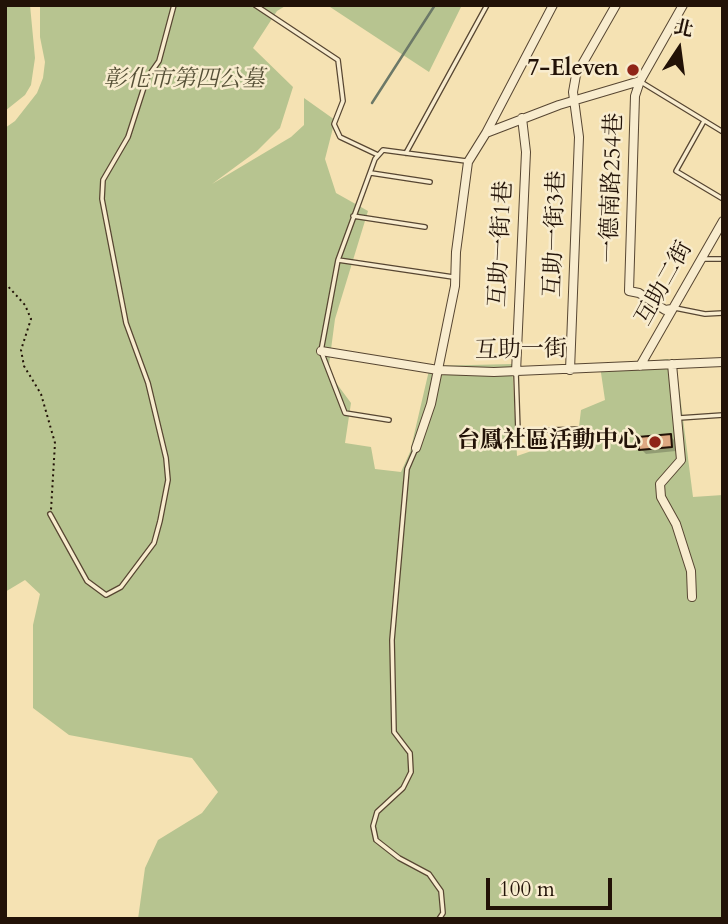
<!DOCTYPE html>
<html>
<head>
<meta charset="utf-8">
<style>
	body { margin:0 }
	#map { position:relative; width:728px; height:924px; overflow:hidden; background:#f5e2b3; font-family:Cardo,"Noto Serif TC",serif }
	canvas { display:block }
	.frame { position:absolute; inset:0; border:7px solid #221207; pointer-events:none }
	.north { position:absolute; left:644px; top:14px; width:70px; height:70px; -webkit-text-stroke:5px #f8ecce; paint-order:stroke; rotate:13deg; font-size:19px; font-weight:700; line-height:28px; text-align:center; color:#221207 }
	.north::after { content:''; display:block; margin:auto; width:24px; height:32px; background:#221207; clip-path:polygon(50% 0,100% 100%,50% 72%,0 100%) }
	.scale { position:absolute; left:486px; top:878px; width:126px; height:32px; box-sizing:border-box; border:4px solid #221207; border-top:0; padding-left:9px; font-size:21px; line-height:24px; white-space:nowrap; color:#221207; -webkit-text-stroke:5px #f8ecce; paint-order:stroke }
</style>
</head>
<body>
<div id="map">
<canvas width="728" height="924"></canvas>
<div class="frame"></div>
<div class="north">北</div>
<div class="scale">100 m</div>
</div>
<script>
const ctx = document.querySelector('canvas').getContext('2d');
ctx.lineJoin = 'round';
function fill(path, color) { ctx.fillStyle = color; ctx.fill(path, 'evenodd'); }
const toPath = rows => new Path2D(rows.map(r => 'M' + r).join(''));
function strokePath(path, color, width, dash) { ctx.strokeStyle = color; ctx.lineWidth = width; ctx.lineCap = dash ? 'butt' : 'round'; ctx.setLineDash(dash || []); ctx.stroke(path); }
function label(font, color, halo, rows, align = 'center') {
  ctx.font = font + ' Cardo,"Noto Serif TC",serif'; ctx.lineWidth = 5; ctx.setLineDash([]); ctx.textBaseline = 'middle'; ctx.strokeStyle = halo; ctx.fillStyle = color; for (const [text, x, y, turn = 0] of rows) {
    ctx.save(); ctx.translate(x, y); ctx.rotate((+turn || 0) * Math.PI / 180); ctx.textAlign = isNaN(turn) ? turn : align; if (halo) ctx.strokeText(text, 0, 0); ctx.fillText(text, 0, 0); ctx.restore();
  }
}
fill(toPath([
	[5,5,30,5,35,58,31,85,25,95,5,111],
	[40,5,287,5,277,11,253,48,293,87,280,128,257,151,212,184,291,137,304,125,304,98,335,120,325,159,336,193,368,211,335,319,328,372,351,403,345,443,371,447,375,469,401,472,410,452,430,366,512,364,517,456,578,435,581,410,605,400,600,366,668,359,677,372,693,497,723,495,723,919,138,919,145,868,158,840,202,813,218,792,192,758,69,735,33,708,33,625,40,594,25,580,5,592,5,128,15,121,37,93,43,78,45,62,40,37],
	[327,5,462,5,429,72]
]), '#b7c490');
fill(toPath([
	[670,436,675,441,676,451,646,454,641,449]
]), '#0003');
strokePath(toPath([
	[372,103,435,5]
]), '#6c7968', 2.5);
const building = toPath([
	[671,434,672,447,639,450,638,437,671,434]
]);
fill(building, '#dda882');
strokePath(building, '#221207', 2);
const service = toPath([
	[255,5,338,60,343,101,334,124,340,137,378,155],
	[641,82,723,132],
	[704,121,676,171,723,199],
	[406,153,487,5],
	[371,173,430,182],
	[353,216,425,227],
	[704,259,723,259],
	[338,260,453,277],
	[675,308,705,314,723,313],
	[516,372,518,431,583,429],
	[679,418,723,415],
	[389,420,345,413,321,351,338,260,375,159,383,150,466,161],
	[416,448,407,469,392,640,394,732,410,753,411,772,403,788,377,812,373,826,376,840,399,858,429,874,436,884,441,891,443,913,439,919],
	[50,514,87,581,106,595,121,587,154,543,160,521,168,480,166,458,148,383,126,323,102,199,103,180,128,137,147,78,159,61,174,5]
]);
const minor = toPath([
	[486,133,553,5],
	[672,309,665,310,639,293,629,291,635,96,640,81,683,5],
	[321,351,438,370,494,372,723,362],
	[672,364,681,460,660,484,661,497,676,524,691,571,692,597],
	[640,366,723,221],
	[570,370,579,137,573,92,576,75,616,5],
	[516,372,526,152,522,118],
	[416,448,431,404,455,286,456,252,468,162,486,133,559,105,640,81]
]);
strokePath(service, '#574632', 6);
strokePath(minor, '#574632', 10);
strokePath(toPath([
	[5,283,25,305,31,319,21,350,24,366,41,394,55,443,51,510]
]), '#221207', 2, [2, 3.5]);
strokePath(service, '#f8ecce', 3.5);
strokePath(minor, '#f8ecce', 8);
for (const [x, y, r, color] of [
	[633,70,7,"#8f2418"],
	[655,442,7,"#8f2418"]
]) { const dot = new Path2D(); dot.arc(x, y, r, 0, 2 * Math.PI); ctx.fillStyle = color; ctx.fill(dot); strokePath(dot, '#f8ecce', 2.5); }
label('bold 23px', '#221207', '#f8ecce', [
	["7-Eleven",619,70],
	["台鳳社區活動中心",641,442]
], 'right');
label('italic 23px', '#565037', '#f8ecce', [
	["彰化市第四公墓",184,81]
]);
label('23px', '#221207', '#f8ecce', [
	["一德南路254巷",613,188,-88],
	["互助一街3巷",556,234,-88],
	["互助一街1巷",502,244,-87],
	["互助二街",665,284,-61],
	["互助一街",521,351,-1]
]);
</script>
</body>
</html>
